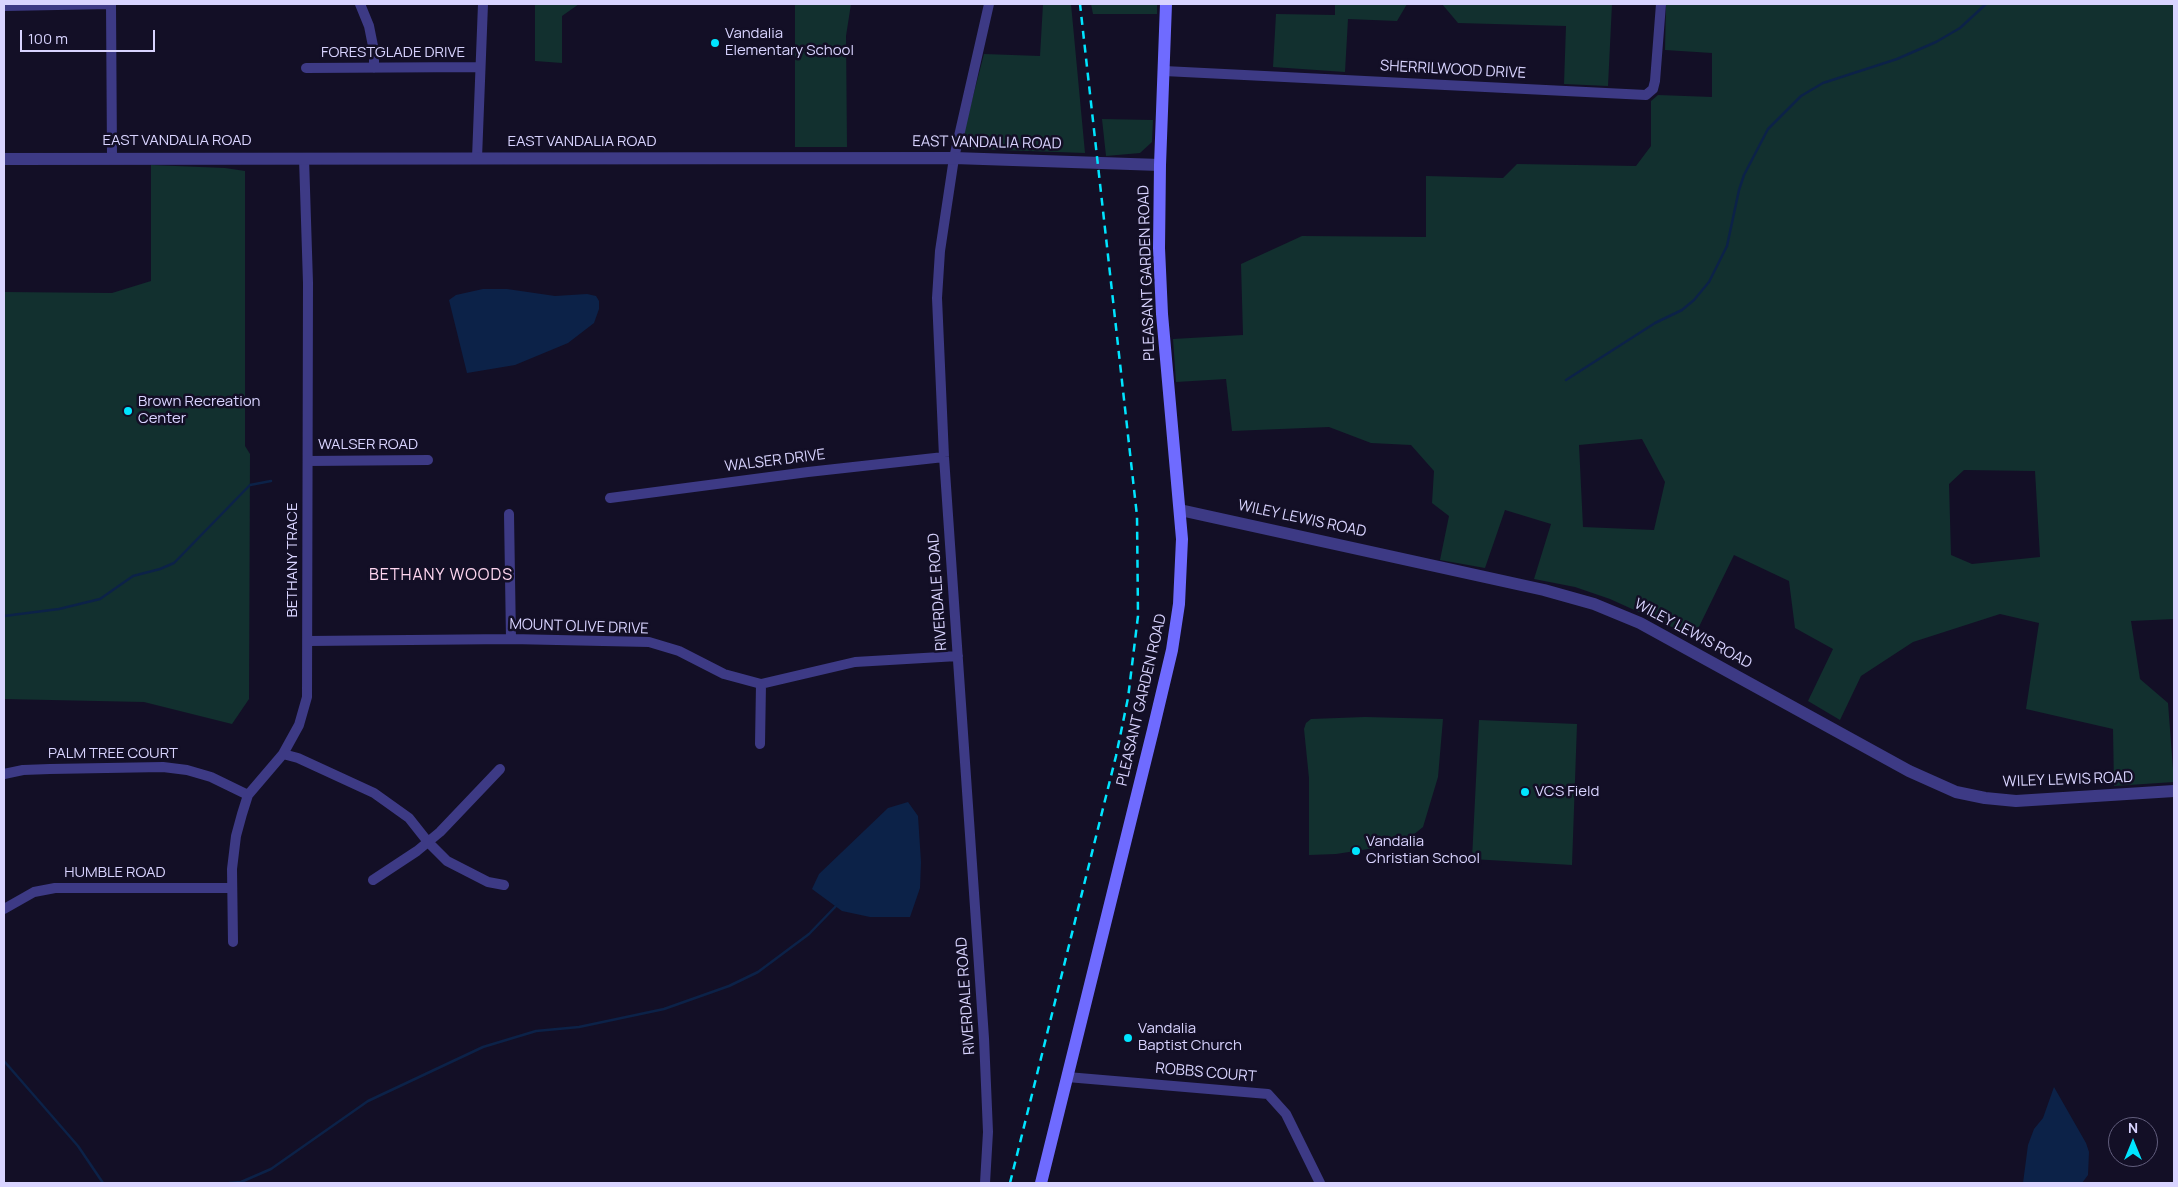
<!DOCTYPE html>
<html>
<head>
<meta charset="utf-8">
<style>
	body { margin:0 }
	#map { position:relative; width:2178px; height:1187px; overflow:hidden; background:#130f26; font-family:Manrope,sans-serif }
	canvas { display:block }
	.frame { position:absolute; inset:0; border:5px solid #d9d4ff; pointer-events:none }
	.north { position:absolute; left:2108px; top:1117px; width:50px; height:50px; box-sizing:border-box; background:#130f26; border:1px solid #625e7d; border-radius:50%; rotate:0deg; font-size:14px; font-weight:700; line-height:20px; text-align:center; color:#d9d4ff }
	.north::after { content:''; display:block; margin:auto; width:18px; height:22px; background:#00e5ff; clip-path:polygon(50% 0,100% 100%,50% 72%,0 100%) }
	.scale { position:absolute; left:20px; top:30px; width:135px; height:22px; box-sizing:border-box; border:2px solid #d9d4ff; border-top:0; padding-left:6px; font-size:15px; line-height:18px; white-space:nowrap; color:#d9d4ff; -webkit-text-stroke:4px #130f26; paint-order:stroke }
</style>
</head>
<body>
<div id="map">
<canvas width="2178" height="1187"></canvas>
<div class="frame"></div>
<div class="north">N</div>
<div class="scale">100 m</div>
</div>
<script>
const ctx = document.querySelector('canvas').getContext('2d');
ctx.lineJoin = 'round';
function fill(path, color) { ctx.fillStyle = color; ctx.fill(path, 'evenodd'); }
const toPath = rows => new Path2D(rows.map(r => 'M' + r).join(''));
function strokePath(path, color, width, dash) { ctx.strokeStyle = color; ctx.lineWidth = width; ctx.lineCap = dash ? 'butt' : 'round'; ctx.setLineDash(dash || []); ctx.stroke(path); }
function label(font, color, halo, rows, align = 'center') {
  ctx.font = font + ' Manrope,sans-serif'; ctx.lineWidth = 5; ctx.setLineDash([]); ctx.textBaseline = 'middle'; ctx.strokeStyle = halo; ctx.fillStyle = color; for (const [text, x, y, turn = 0] of rows) {
    ctx.save(); ctx.translate(x, y); ctx.rotate((+turn || 0) * Math.PI / 180); ctx.textAlign = isNaN(turn) ? turn : align; if (halo) ctx.strokeText(text, 0, 0); ctx.fillText(text, 0, 0); ctx.restore();
  }
}
fill(toPath([
	[535,4,579,4,562,16,562,63,535,61],
	[795,4,851,4,846,36,847,147,795,147],
	[1043,4,1071,4,1085,153,972,149,964,145,963,135,984,54,1040,56],
	[1091,4,1157,4,1157,14,1093,14],
	[1335,4,1407,4,1397,21,1348,19,1345,72,1273,67,1276,14,1335,15],
	[1442,4,1612,4,1608,86,1564,84,1566,26,1458,23],
	[1666,4,2174,4,2174,619,2131,621,2140,679,2168,703,2174,782,2114,786,2113,729,2026,709,2039,623,2000,614,1913,642,1861,676,1840,720,1808,701,1833,649,1795,628,1789,581,1734,555,1694,637,1610,599,1575,587,1534,579,1551,524,1505,510,1485,568,1440,560,1449,516,1432,503,1434,471,1411,445,1371,443,1329,427,1232,431,1226,379,1176,382,1173,339,1243,335,1241,264,1302,236,1426,237,1426,176,1503,178,1517,164,1636,166,1651,146,1651,101,1658,95,1712,97,1712,53,1665,50],
	[1642,439,1665,482,1654,530,1583,527,1579,445],
	[1964,470,2035,471,2040,557,1972,564,1951,555,1949,484],
	[1102,119,1153,120,1152,142,1140,153,1106,156],
	[151,165,225,168,245,171,245,446,250,454,249,699,232,724,144,702,4,699,4,292,112,293,151,281],
	[1365,717,1443,719,1438,777,1423,827,1408,839,1375,848,1336,854,1309,855,1309,778,1304,729,1306,723,1311,719],
	[1479,720,1577,724,1572,865,1472,859]
]), '#12302f');
fill(toPath([
	[483,289,507,289,555,296,587,294,596,296,599,301,599,309,594,323,568,343,515,365,467,373,449,300,456,295],
	[908,802,918,816,921,862,920,888,910,917,870,917,842,911,812,889,819,874,888,808],
	[2054,1087,2086,1143,2089,1152,2088,1175,2082,1183,2023,1183,2028,1145,2034,1129,2043,1118]
]), '#0c2248');
strokePath(toPath([
	[1566,380,1655,323,1682,310,1694,300,1709,282,1727,246,1739,190,1744,175,1768,129,1801,96,1823,83,1897,59,1936,42,1960,28,1986,4],
	[4,616,59,609,100,599,133,576,160,569,174,563,250,485,271,481],
	[4,1061,78,1146,103,1183],
	[229,1183,241,1182,271,1169,368,1101,483,1047,536,1031,579,1027,664,1009,729,986,758,972,809,934,837,905]
]), '#0c2248', 2.5);
strokePath(toPath([
	[111,4,112,157],
	[360,4,369,26,374,51,374,68],
	[4,6,111,4],
	[306,68,480,67],
	[1164,71,1646,95,1653,89,1655,81,1661,4],
	[477,158,483,4],
	[308,461,428,460],
	[610,498,808,472,944,457],
	[509,514,511,639],
	[309,641,511,639,649,642,679,651,724,674,761,684,855,662,958,656],
	[760,744,761,684],
	[283,754,298,758,374,793,409,818,428,842,447,861,488,882,504,885],
	[4,774,23,770,50,769,163,767,187,770,211,777,248,795],
	[373,880,417,851,440,832,500,769],
	[4,909,34,892,55,888,231,888],
	[233,942,232,869,236,836,242,814,248,795,283,754,299,725,307,697,308,283,304,158],
	[1067,1077,1268,1094,1286,1114,1320,1183],
	[985,1183,988,1132,984,1038,944,457,937,298,940,251,954,158,989,4]
]), '#3d3a85', 10);
strokePath(toPath([
	[4,159,954,158,1160,165],
	[1180,510,1544,590,1594,604,1640,623,1909,771,1956,792,1985,798,2016,801,2174,791]
]), '#3d3a85', 12);
strokePath(toPath([
	[1041,1183,1153,730,1172,650,1179,604,1182,539,1162,314,1159,248,1160,165,1166,4]
]), '#6f6bff', 12);
strokePath(toPath([
	[1010,1183,1116,756,1128,698,1138,616,1137,516,1080,4]
]), '#00e5ff', 2.5, [8, 6]);
for (const [x, y, r, color] of [
	[715,43,5,"#00e5ff"],
	[128,411,5,"#00e5ff"],
	[1525,792,5,"#00e5ff"],
	[1356,851,5,"#00e5ff"],
	[1128,1038,5,"#00e5ff"]
]) { const dot = new Path2D(); dot.arc(x, y, r, 0, 2 * Math.PI); ctx.fillStyle = color; ctx.fill(dot); strokePath(dot, '#130f26', 2); }
label('15px', '#d9d4ff', '#130f26', [
	["Vandalia",725,34],
	["Elementary School",725,51],
	["Brown Recreation",138,402],
	["Center",138,419],
	["VCS Field",1535,792],
	["Vandalia",1366,842],
	["Christian School",1366,859],
	["Vandalia",1138,1029],
	["Baptist Church",1138,1046]
], 'left');
label('15px', '#d9d4ff', '#130f26', [
	["FORESTGLADE DRIVE",393,53],
	["SHERRILWOOD DRIVE",1453,70,3],
	["EAST VANDALIA ROAD",177,141],
	["EAST VANDALIA ROAD",582,142],
	["EAST VANDALIA ROAD",987,143,1],
	["PLEASANT GARDEN ROAD",1147,273,-92],
	["WALSER ROAD",368,445],
	["WALSER DRIVE",775,461,-7],
	["WILEY LEWIS ROAD",1302,519,12],
	["BETHANY TRACE",293,560,-90],
	["RIVERDALE ROAD",938,592,-94],
	["MOUNT OLIVE DRIVE",579,627,2],
	["WILEY LEWIS ROAD",1693,634,28],
	["PLEASANT GARDEN ROAD",1142,700,-77],
	["PALM TREE COURT",113,754],
	["WILEY LEWIS ROAD",2068,780,-2],
	["HUMBLE ROAD",115,873],
	["RIVERDALE ROAD",966,996,-94],
	["ROBBS COURT",1206,1073,5]
]);
ctx.letterSpacing = '1px';
label('16px', '#ffd6f0', '#130f26', [
	["BETHANY WOODS",441,576]
]);
ctx.letterSpacing = '0px';
</script>
</body>
</html>
